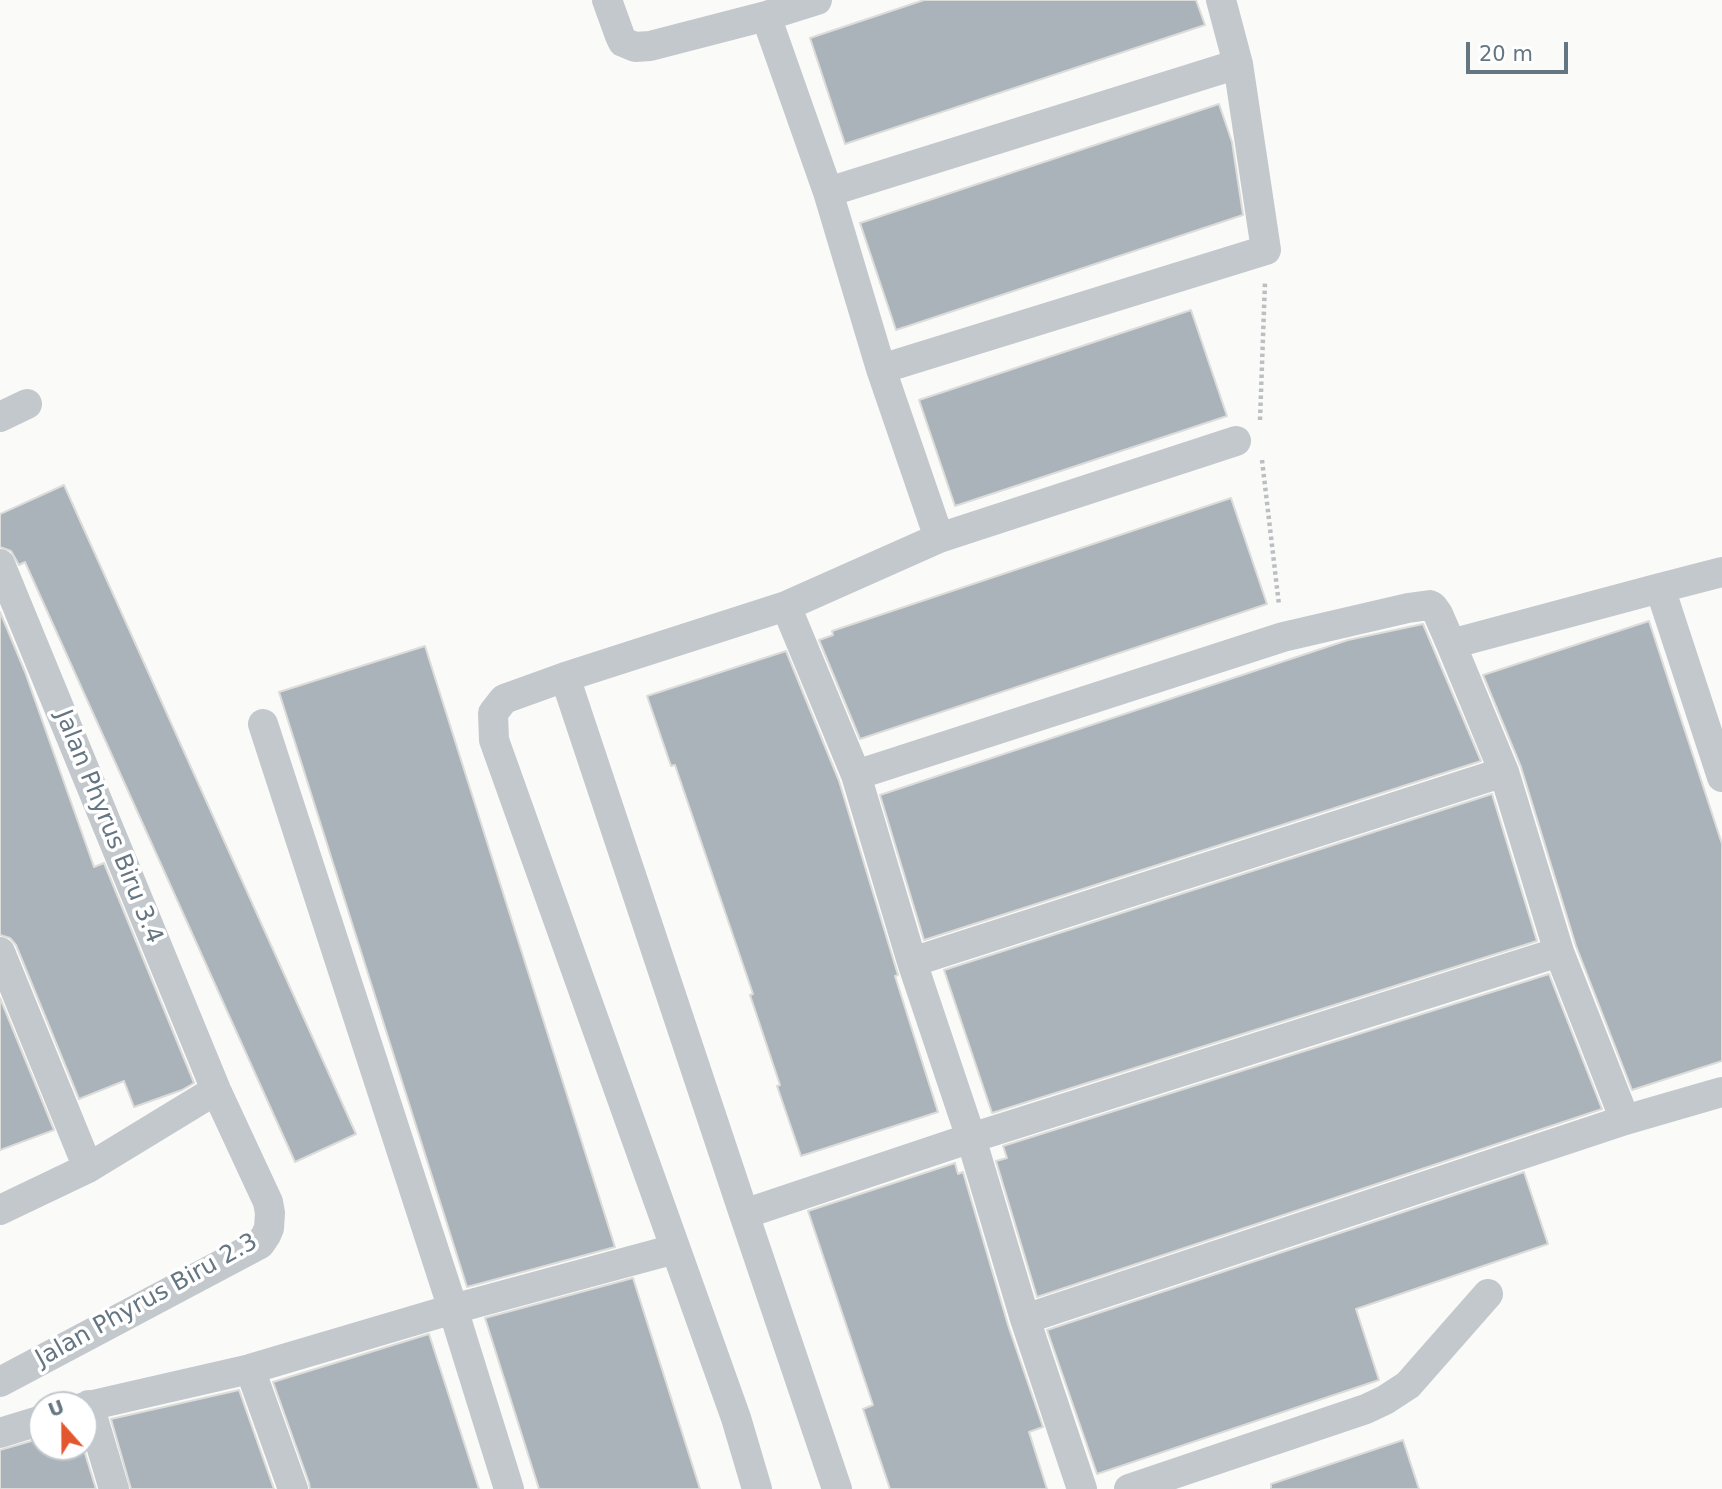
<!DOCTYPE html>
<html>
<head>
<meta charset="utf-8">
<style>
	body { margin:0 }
	#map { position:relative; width:1722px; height:1489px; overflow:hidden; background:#fafaf8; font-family:"DejaVu Sans",sans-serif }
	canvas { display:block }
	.north { position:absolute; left:28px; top:1391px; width:70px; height:70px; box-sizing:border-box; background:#fff; border:2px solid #c1c8cd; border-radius:50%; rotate:339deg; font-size:19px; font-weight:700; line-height:28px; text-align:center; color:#657683 }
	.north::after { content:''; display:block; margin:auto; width:24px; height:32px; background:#e4572e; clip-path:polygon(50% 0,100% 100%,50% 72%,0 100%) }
	.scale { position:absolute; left:1466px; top:42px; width:102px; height:32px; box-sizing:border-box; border:4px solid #657683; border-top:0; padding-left:9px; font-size:21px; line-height:24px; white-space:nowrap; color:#657683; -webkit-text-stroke:5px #fff; paint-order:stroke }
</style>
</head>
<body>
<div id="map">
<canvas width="1722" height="1489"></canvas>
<div class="north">U</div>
<div class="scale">20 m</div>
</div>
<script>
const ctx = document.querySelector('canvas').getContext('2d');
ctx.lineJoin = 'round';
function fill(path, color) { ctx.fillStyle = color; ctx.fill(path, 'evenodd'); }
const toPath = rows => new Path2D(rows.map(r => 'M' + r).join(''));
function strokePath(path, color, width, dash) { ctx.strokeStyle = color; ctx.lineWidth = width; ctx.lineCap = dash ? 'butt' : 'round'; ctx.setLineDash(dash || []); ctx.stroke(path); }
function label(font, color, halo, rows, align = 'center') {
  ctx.font = font + ' "DejaVu Sans",sans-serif'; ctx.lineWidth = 7; ctx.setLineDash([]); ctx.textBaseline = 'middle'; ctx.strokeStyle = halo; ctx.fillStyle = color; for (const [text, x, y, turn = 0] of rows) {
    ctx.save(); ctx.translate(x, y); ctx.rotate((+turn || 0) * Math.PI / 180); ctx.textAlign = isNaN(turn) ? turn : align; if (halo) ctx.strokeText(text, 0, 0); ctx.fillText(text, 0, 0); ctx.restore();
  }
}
const building = toPath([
	[924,0,1196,0,1205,25,845,144,810,38,924,0],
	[1219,104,1232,142,1243,215,896,330,860,223,1219,104],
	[1191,310,1227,416,955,506,919,400,1191,310],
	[64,485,356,1134,295,1162,25,562,19,565,11,551,0,547,0,514,64,485],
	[1231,498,1267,604,860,739,819,640,833,635,832,631,1231,498],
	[0,612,25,672,94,867,104,863,194,1083,182,1090,134,1107,124,1081,79,1099,16,945,10,938,0,935,0,612],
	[1649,621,1722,844,1722,1061,1632,1090,1576,946,1521,767,1483,675,1649,621],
	[1423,624,1481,761,924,940,880,795,1348,640,1423,624],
	[425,646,615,1247,467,1287,279,692,425,646],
	[786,651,839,781,898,975,895,976,938,1112,801,1156,777,1086,780,1085,750,995,753,994,675,765,671,766,647,696,786,651],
	[1492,794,1537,941,992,1113,944,970,1492,794],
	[1549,974,1602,1109,1037,1297,996,1161,1007,1158,1003,1146,1549,974],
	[0,998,54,1130,0,1150,0,998],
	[955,1163,958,1174,963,1172,1008,1325,1043,1427,1029,1432,1047,1489,890,1489,863,1409,873,1405,808,1211,955,1163],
	[1524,1172,1548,1244,1356,1309,1379,1380,1097,1474,1047,1330,1524,1172],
	[633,1278,700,1489,539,1489,485,1318,633,1278],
	[429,1334,479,1489,310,1489,309,1483,273,1382,429,1334],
	[239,1390,274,1489,131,1489,111,1419,239,1390],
	[42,1438,42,1447,83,1447,96,1489,0,1489,0,1450,42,1438],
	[1403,1440,1419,1489,1271,1489,1271,1484,1403,1440]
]);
fill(building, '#aab3b9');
strokePath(building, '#dcdcda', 2);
strokePath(toPath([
	[1260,420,1265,282],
	[1262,460,1279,605]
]), '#bbbfc2', 4.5, [3.5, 3.5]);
strokePath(toPath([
	[607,0,620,36,623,42,635,47,650,46,766,16,817,0],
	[766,16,828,192,881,369,939,538],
	[828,192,1238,64],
	[881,369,1266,250,1238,64,1221,0],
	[0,417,27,404],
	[0,564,216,1090,268,1202,270,1213,269,1228,266,1235,260,1244,0,1382],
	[1660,588,1722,572],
	[786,606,856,775,912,962,971,1138,1025,1319,1082,1489],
	[1451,644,1660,588,1722,777],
	[565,677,744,1214,837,1489],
	[263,724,453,1309,509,1489],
	[856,775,1283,637,1408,608,1430,605,1433,607,1438,614,1451,644,1504,772,1559,952,1625,1120],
	[0,952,88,1168],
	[912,962,1504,772],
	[0,1210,88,1168,216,1090],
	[744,1214,971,1138,1559,952],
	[1025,1319,1625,1120,1722,1092],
	[250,1369,293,1489],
	[89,1405,114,1489],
	[84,1407,250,1369,453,1309,675,1249],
	[0,1433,42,1420],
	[757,1489,736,1418,494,740,493,713,504,699,565,677,786,606,939,538,1236,441],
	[1129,1489,1366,1409,1385,1400,1408,1385,1488,1294]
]), '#c3c8cc', 30);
label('24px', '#657683', '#fff', [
	["Jalan Phyrus Biru 3.4",108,827,68],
	["Jalan Phyrus Biru 2.3",147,1301,-29]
]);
</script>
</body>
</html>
